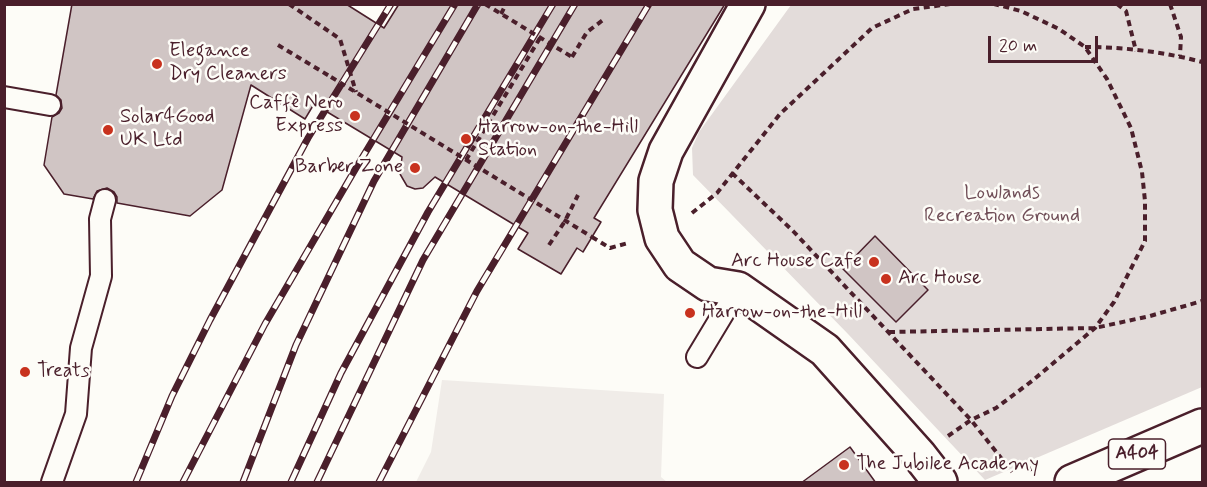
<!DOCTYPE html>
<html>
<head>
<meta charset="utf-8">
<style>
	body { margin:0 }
	#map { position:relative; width:1207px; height:487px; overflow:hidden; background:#fdfcf7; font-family:Mynerve,sans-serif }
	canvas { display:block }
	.frame { position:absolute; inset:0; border:6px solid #4a1f2b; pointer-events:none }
	.scale { position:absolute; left:988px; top:36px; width:110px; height:27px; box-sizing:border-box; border:3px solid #4a1f2b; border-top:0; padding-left:8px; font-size:18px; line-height:21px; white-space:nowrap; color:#4a1f2b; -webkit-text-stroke:4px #fdfcf7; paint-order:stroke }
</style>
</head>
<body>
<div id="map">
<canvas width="1207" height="487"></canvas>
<div class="frame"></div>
<div class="scale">20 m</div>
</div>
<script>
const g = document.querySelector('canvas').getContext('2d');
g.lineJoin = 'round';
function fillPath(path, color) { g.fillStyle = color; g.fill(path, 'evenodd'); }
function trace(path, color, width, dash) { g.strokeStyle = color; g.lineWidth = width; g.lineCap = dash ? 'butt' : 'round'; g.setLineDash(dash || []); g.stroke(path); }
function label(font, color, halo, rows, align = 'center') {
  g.font = font + ' Mynerve,sans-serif'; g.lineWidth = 5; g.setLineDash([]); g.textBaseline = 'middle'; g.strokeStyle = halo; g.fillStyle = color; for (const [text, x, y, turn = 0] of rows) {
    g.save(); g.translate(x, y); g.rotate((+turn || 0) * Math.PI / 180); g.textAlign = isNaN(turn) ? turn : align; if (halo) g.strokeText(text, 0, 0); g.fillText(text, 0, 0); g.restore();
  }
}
fillPath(new Path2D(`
	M442 380 664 394 661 477 667 482H416L431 452Z`), '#f0ece8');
fillPath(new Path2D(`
	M791 5H1202V387L985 480 848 334 693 175 692 148 699 132Z`), '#e3dcda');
const building = new Path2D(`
	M72 4H346L384 28 399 4H725L594 218 601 222 583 252 577 248 561 274 518 249 528 233 435 177 423 188 415 189 407 186 400 174 402 157 314 104 305 119 251 85 222 190 190 216 117 203V197L114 192 107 188 97 191 93 199 64 194 44 165 52 117 59 113 62 108 61 100 56 95Z
	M875 236 928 290 896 322 843 269Z
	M850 447 876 483H801Z`);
fillPath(building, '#d0c5c4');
trace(building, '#4a1f2b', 1.5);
const lane = new Path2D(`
	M4 97 50 105
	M697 357 738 289
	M52 482 76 414 81 348 101 276 100 219 105 200`);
const street = new Path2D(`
	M748 4 666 151 656 181 655 210 662 238 680 265 708 284 738 289 825 350 919 455 940 482`);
const primary = new Path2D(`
	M1072 482 1202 426`);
trace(lane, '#4a1f2b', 24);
trace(street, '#4a1f2b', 38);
trace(primary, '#4a1f2b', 38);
trace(new Path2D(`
	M1117 4 1126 11 1136 51
	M1170 4 1181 37 1180 56
	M501 14 506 4
	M278 45 331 77
	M1085 47C1124 47 1165 52 1202 62
	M572 57 587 32 603 20
	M466 160 540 38
	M732 173 793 231 971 420 1012 472
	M692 213 717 193 780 114 872 28 913 9 950 4
	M592 237 610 248 628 243
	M549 245 565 221 578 195
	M889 332 1095 328 1150 316 1202 301
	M948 436 971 420 996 408 1032 381 1095 328 1114 302 1145 241V201L1142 172 1131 128 1107 79 1085 47 1059 29 1021 11 994 4
	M1028 466 1031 473`), '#4a1f2b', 4, [6, 4.5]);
trace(lane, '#fdfcf7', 20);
trace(street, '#fdfcf7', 33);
trace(primary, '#fdfcf7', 33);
const rail = new Path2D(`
	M136 482 172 396 210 320 308 138 391 4
	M183 482 265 324 356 168 455 4
	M243 482 296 345 374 181 478 4
	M291 482 341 373 428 212 553 4
	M317 482 423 260 575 4
	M379 482 477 291 649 4`);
trace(rail, '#4a1f2b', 7);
trace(rail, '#fdfcf7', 4.5, [14]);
trace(new Path2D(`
	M289 4 340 39 356 92
	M485 4 572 57
	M331 77 592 237`), '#4a1f2b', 4, [6, 4.5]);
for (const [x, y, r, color] of [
	[157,64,6,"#c8321e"],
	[355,116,6,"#c8321e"],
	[108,130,6,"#c8321e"],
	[466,139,6,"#c8321e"],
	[415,168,6,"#c8321e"],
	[874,262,6,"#c8321e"],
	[886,279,6,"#c8321e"],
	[690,313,6,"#c8321e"],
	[25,372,6,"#c8321e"],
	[844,465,6,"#c8321e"]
]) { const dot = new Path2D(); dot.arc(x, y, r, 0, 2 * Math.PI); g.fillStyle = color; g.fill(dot); trace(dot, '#fdfcf7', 2); }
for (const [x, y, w] of [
	[1137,454,57]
]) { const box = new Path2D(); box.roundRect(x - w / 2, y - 15, w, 30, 4.5); g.fillStyle = '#fdfcf7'; g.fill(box); trace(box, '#4a1f2b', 1.5); }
label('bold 18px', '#4a1f2b', null, [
	["A404",1137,454]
]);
label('20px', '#4a1f2b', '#fdfcf7', [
	["Elegance",169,52],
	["Dry Cleaners",169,75],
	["Caffè Nero",343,104,"right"],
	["Express",343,127,"right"],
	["Solar4Good",120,118],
	["UK Ltd",120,141],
	["Harrow-on-the-Hill",478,128],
	["Station",478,151],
	["Barber Zone",403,168,"right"],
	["Arc House Cafe",862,262,"right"],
	["Arc House",898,279],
	["Harrow-on-the-Hill",702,313],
	["Treats",37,372],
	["The Jubilee Academy",856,465]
], 'left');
label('20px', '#704e57', '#fdfcf7', [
	["Lowlands",1002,194],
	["Recreation Ground",1002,217]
]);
</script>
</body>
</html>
